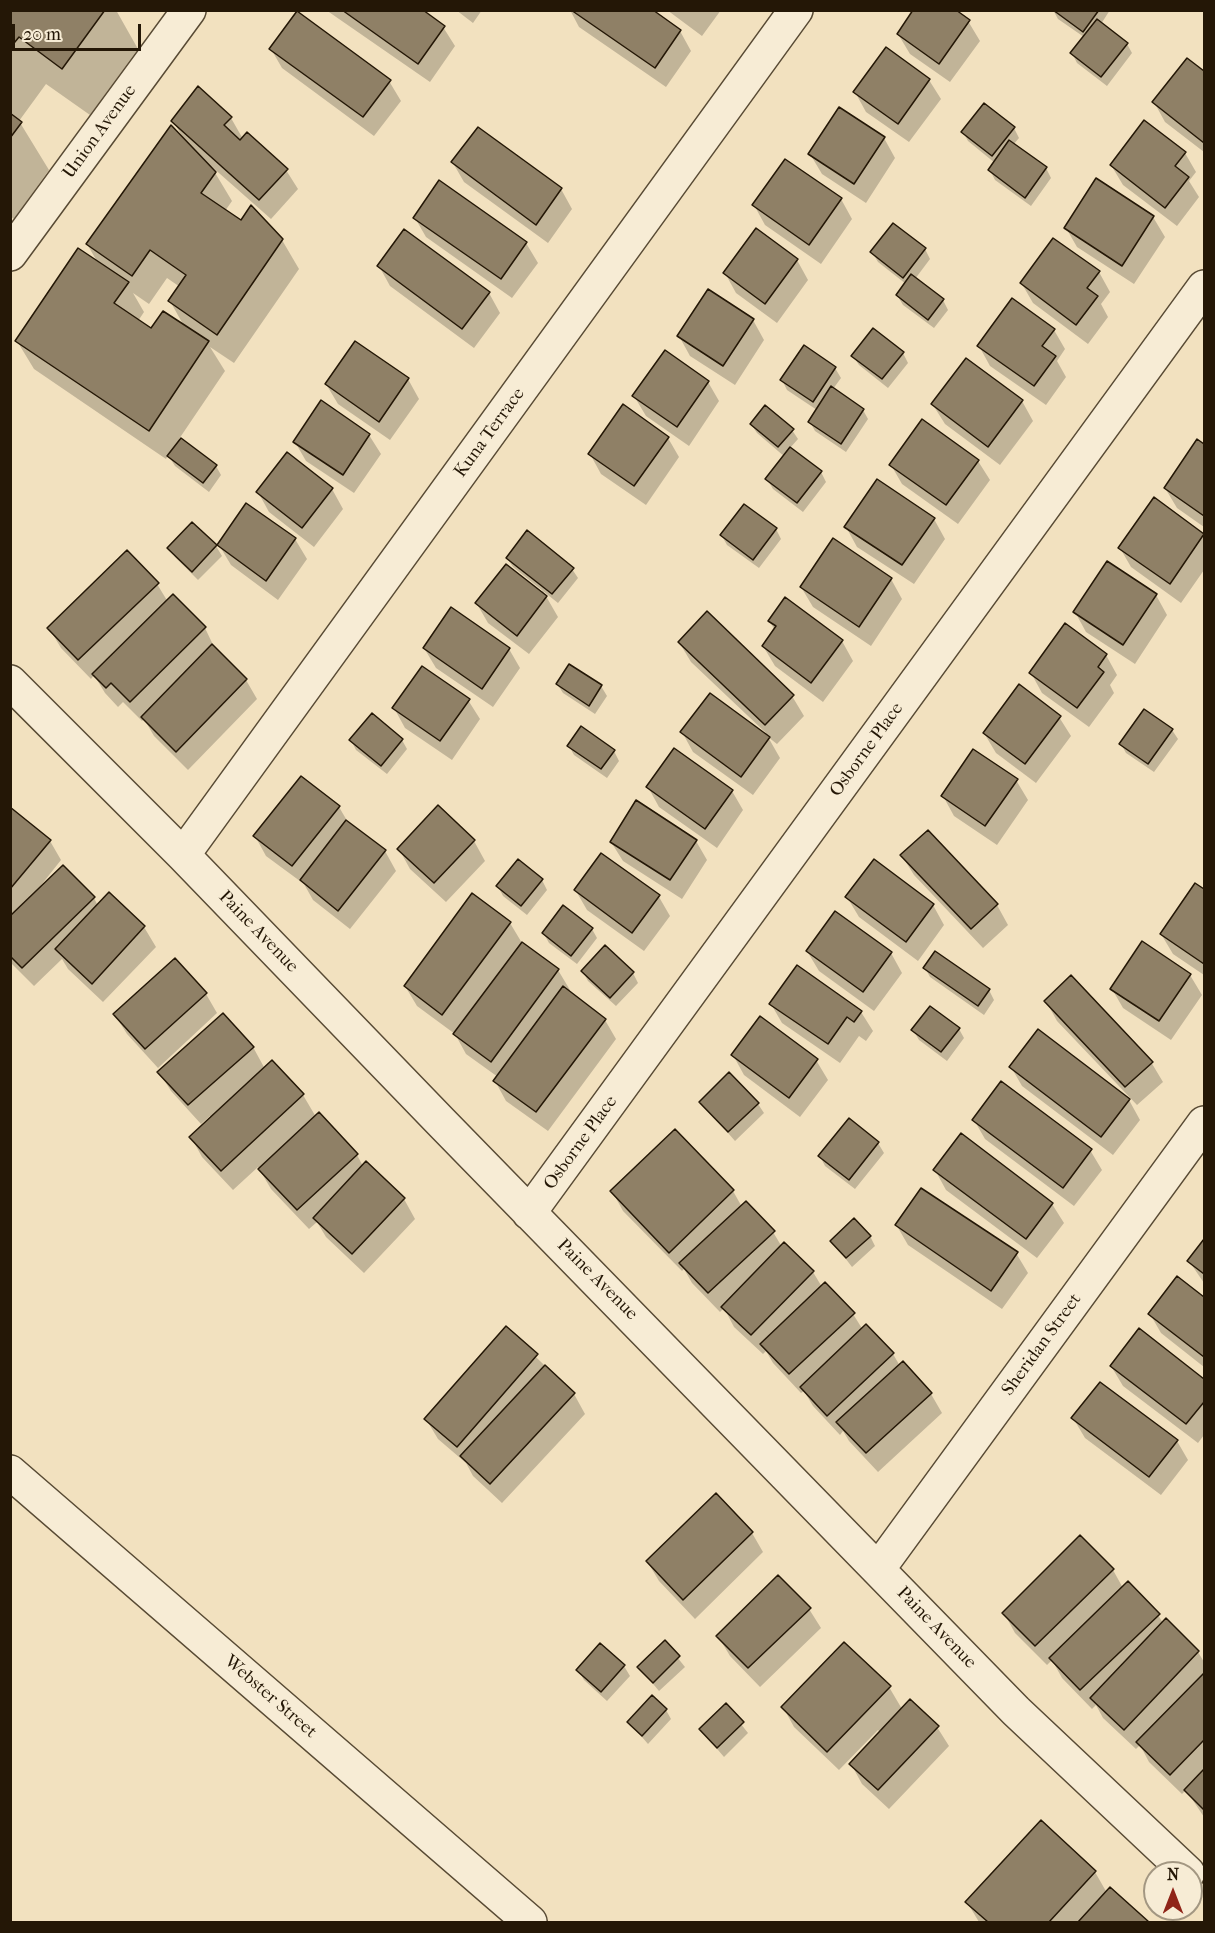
<!DOCTYPE html>
<html>
<head>
<meta charset="utf-8">
<style>
	body { margin:0 }
	#map { position:relative; width:1215px; height:1933px; overflow:hidden; background:#f2e1bf; font-family:"IM FELL French Canon",serif }
	canvas { display:block }
	.frame { position:absolute; inset:0; border:12px solid #241706; pointer-events:none }
	.north { position:absolute; left:1143px; top:1861px; width:60px; height:60px; box-sizing:border-box; background:#f7ecd5; border:2px solid #a39782; border-radius:50%; rotate:0deg; font-size:16px; font-weight:700; line-height:24px; text-align:center; color:#241706 }
	.north::after { content:''; display:block; margin:auto; width:21px; height:27px; background:#8f2418; clip-path:polygon(50% 0,100% 100%,50% 72%,0 100%) }
	.scale { position:absolute; left:12px; top:24px; width:129px; height:27px; box-sizing:border-box; border:3px solid #241706; border-top:0; padding-left:8px; font-size:18px; line-height:21px; white-space:nowrap; color:#241706; -webkit-text-stroke:4px #f7ecd5; paint-order:stroke }
</style>
</head>
<body>
<div id="map">
<canvas width="1215" height="1933"></canvas>
<div class="frame"></div>
<div class="north">N</div>
<div class="scale">20 m</div>
</div>
<script>
const g = document.querySelector('canvas').getContext('2d');
g.lineJoin = 'round';
function fillPath(path, color) { g.fillStyle = color; g.fill(path, 'evenodd'); }
function trace(path, color, width, dash) { g.strokeStyle = color; g.lineWidth = width; g.lineCap = dash ? 'butt' : 'round'; g.setLineDash(dash || []); g.stroke(path); }
function label(font, color, halo, rows, align = 'center') {
  g.font = font + ' "IM FELL French Canon",serif'; g.lineWidth = 5; g.setLineDash([]); g.textBaseline = 'middle'; g.strokeStyle = halo; g.fillStyle = color; for (const [text, x, y, turn = 0] of rows) {
    g.save(); g.translate(x, y); g.rotate((+turn || 0) * Math.PI / 180); g.textAlign = isNaN(turn) ? turn : align; if (halo) g.strokeText(text, 0, 0); g.fillText(text, 0, 0); g.restore();
  }
}
fillPath(new Path2D(`
	M10 10H116L138 49 90 115 46 84 19 121 49 170 14 219 10 216Z
	M326 10H420L443 27 455 46 430 82Z
	M456 10H482L473 23Z
	M570 10H650L680 31 691 51 666 87 579 27Z
	M667 10H721L702 36Z
	M1053 10H1110L1101 24 1127 44 1132 53 1107 86 1077 63 1072 53 1084 37 1058 19Z
	M968 21 980 41 950 82 910 54 898 34Z
	M271 49 389 81 401 101 374 136 282 68Z
	M1187 60 1204 73V152L1165 122 1154 102Z
	M929 80 941 99 909 142 866 112 855 92Z
	M198 88 231 118 243 139 286 170 298 189 271 219 211 166 232 201 225 211 241 223 282 240 299 269 234 363 210 347 225 371 179 439 216 466 221 475 209 492 175 466 168 455 166 459 34 369 17 341 98 263 87 244 183 138 173 121ZM167 278 180 287 170 301 184 326 152 330 138 321 144 312 133 293 149 304Z
	M1014 128 1019 138 1013 145 1046 168 1051 178 1031 206 995 180 990 170 995 163 968 141 963 132Z
	M884 138 895 158 866 203 822 174 810 154Z
	M1185 153 1196 172 1189 181 1199 197 1177 226 1123 185 1111 165Z
	M453 163 561 189 572 209 548 243 464 182Z
	M841 199 852 219 821 264 765 225 754 205Z
	M1153 217 1165 237 1134 284 1077 247 1066 228Z
	M415 218 526 243 538 263 512 298 426 237Z
	M925 249 930 259 915 279 943 300 948 310 934 328 903 305 897 295 906 284 878 262 872 252Z
	M797 260 808 280 777 323 736 293 725 273Z
	M379 266 489 293 500 313 474 348 390 286Z
	M1099 272 1110 292 1101 304 1108 317 1088 344 1033 303 1022 284Z
	M753 320 764 340 735 385 690 356 679 336Z
	M1054 330 1065 349 1057 361 1066 377 1046 405 990 366 979 346Z
	M903 353 908 363 888 388 859 365 853 356Z
	M835 368 841 378 833 389 863 410 868 419 846 452 815 431 810 422 817 410 787 390 782 380Z
	M408 379 419 399 390 440 338 404 326 384Z
	M708 382 719 401 689 446 646 416 634 396Z
	M1022 401 1033 421 1000 465 945 424 933 405Z
	M751 424 792 430 798 439 790 448 821 472 826 482 803 512 773 489 767 479 785 457 757 433Z
	M369 435 381 454 354 493 306 461 295 442Z
	M668 438 679 457 646 505 601 474 590 454Z
	M1198 441 1204 445V527L1177 508 1165 488Z
	M978 461 990 480 958 524 902 484 891 465Z
	M332 489 343 509 314 547 269 512 258 492Z
	M1154 500 1204 536V570L1181 603 1131 567 1120 548Z
	M246 505 295 539 307 559 278 600 231 565 219 545Z
	M934 519 945 539 914 584 857 547 846 527Z
	M192 524 216 546 222 556 198 580 175 557 169 548Z
	M776 529 781 539 759 568 727 545 722 536Z
	M833 540 891 579 902 599 871 646 813 607 801 587Z
	M507 558 572 569 578 578 558 603 543 591 558 617 529 654 488 623 477 604 543 591 513 567Z
	M157 584 168 602 205 628 215 649 246 680 257 699 188 770 154 736 144 719 142 721 123 702 118 707 105 693 94 675 91 679 61 648 49 628Z
	M1156 595 1167 615 1135 664 1086 632 1075 612Z
	M769 621 842 641 853 661 823 702 775 666 763 646 775 630Z
	M679 642 792 696 804 716 777 744 768 737 780 758 753 795 693 752 682 732 766 733 691 662Z
	M424 648 509 649 520 668 493 707 436 668Z
	M1106 655 1117 675 1110 685 1114 693 1089 727 1042 693 1031 673Z
	M570 666 601 686 607 696 595 714 563 693 557 684Z
	M468 700 480 719 452 760 405 728 394 708Z
	M1059 717 1071 736 1036 783 996 753 984 733Z
	M1172 730 1178 739 1154 772 1126 753 1121 744Z
	M351 740H402L407 749 387 774 356 750Z
	M569 746 614 751 619 761 607 778 574 755Z
	M1016 780 1028 800 997 845 954 816 943 796Z
	M648 787 732 791 743 810 717 848 659 807Z
	M339 807 349 824 385 851 396 871 350 929 313 900 304 884 266 856 255 836Z
	M438 807 474 841 485 861 446 902 410 869 399 849Z
	M10 809 50 841 61 860 38 889 94 898 98 906 109 894 144 927 156 947 103 1002 68 969 62 959 34 986 10 962Z
	M696 841 707 860 682 899 623 861 611 842Z
	M902 856 997 905 1008 925 983 948 914 875Z
	M542 880 547 890 527 915 503 896 498 886Z
	M1195 885 1204 891V975L1173 954 1161 934Z
	M576 891 659 897 670 916 644 951 587 910Z
	M847 897 933 905 944 925 918 961 859 917Z
	M510 923 522 943 558 970 570 990 568 992 605 1020 616 1039 548 1131 506 1101 495 1081 498 1077 466 1054 455 1034 417 1006 405 986Z
	M592 929 597 938 577 964 549 943 544 934Z
	M1143 943 1190 975 1202 995 1171 1040 1123 1008 1112 989Z
	M807 951 891 953 902 973 874 1011 819 971Z
	M925 968 989 990 994 1000 984 1015 930 977Z
	M583 972 633 973 638 983 616 1006 588 981Z
	M206 994 217 1013 158 1068 127 1034 115 1015Z
	M1046 1001 1151 1062 1163 1082 1137 1105 1057 1021Z
	M771 1004 861 1012 873 1031 866 1041 859 1036 840 1063 782 1023Z
	M959 1029 964 1038 947 1061 919 1040 913 1030Z
	M253 1047 265 1069 303 1095 316 1117 357 1155 363 1166 366 1163 404 1199 415 1219 364 1273 326 1237 317 1222 309 1229 271 1189 258 1167 233 1190 202 1157 191 1137 211 1118 210 1116 201 1124 171 1091 159 1072Z
	M733 1055 816 1060 828 1080 800 1117 744 1075Z
	M1011 1067 1129 1100 1140 1120 1113 1155 1022 1086Z
	M729 1074 758 1104 764 1113 735 1141 701 1102Z
	M849 1120 878 1143 884 1153 855 1189 825 1166 820 1156Z
	M974 1120 1090 1150 1102 1170 1074 1206 985 1139Z
	M675 1131 733 1191 742 1207 773 1232 782 1247 813 1272 822 1287 853 1314 863 1330 893 1354 900 1366 931 1394 942 1413 878 1472 849 1441 843 1431 840 1435 813 1406 804 1391 801 1393 773 1363 766 1351 763 1354 734 1327 724 1308 720 1312 692 1283 684 1269 682 1271 623 1211 612 1191Z
	M935 1170 1052 1204 1064 1223 1037 1258 946 1190Z
	M897 1226 1016 1253 1028 1273 1002 1309 908 1245Z
	M870 1236 875 1246 852 1267 832 1241Z
	M1204 1241V1283L1189 1261Z
	M1177 1278 1204 1299V1367L1161 1333 1150 1314Z
	M506 1328 574 1394 585 1414 502 1503 473 1476 466 1463 438 1439 426 1419Z
	M1139 1330 1204 1380V1435L1198 1443 1123 1386 1111 1366Z
	M1073 1418 1177 1441 1188 1460 1161 1495 1085 1438Z
	M752 1533 763 1552 695 1619 659 1581 647 1561Z
	M1113 1570 1123 1588 1158 1615 1163 1623 1198 1652 1204 1662V1817L1186 1790 1182 1794 1149 1762 1140 1745 1136 1749 1103 1718 1096 1705 1092 1709 1062 1678 1052 1660 1047 1665 1015 1633 1004 1613Z
	M809 1609 821 1628 760 1687 730 1656 718 1636Z
	M665 1642 685 1667 659 1691 639 1667Z
	M600 1645 624 1666 630 1676 607 1701 584 1680 578 1670Z
	M889 1687 902 1709 937 1727 949 1746 889 1809 862 1784 851 1764 880 1732 878 1730 839 1770 794 1727 783 1707Z
	M726 1705 748 1733 724 1757 701 1730Z
	M666 1710 671 1719 648 1744 629 1722Z
	M1095 1872 1107 1893 1110 1889 1147 1922H979L967 1902Z`), '#0003');
const building = new Path2D(`
	M10 10H105L62 69 19 37 10 48Z
	M342 10H423L445 26 418 64Z
	M571 10H653L681 30 655 68Z
	M913 10H956L970 20 939 64 897 34Z
	M1053 10H1099L1083 32Z
	M297 11 391 80 363 117 269 49Z
	M1097 19 1128 43 1101 77 1070 53Z
	M886 47 930 79 898 124 853 92Z
	M1187 58 1204 71V143L1152 102Z
	M198 86 232 117 224 125 240 140 247 132 288 169 259 200 171 121Z
	M984 103 1015 127 992 156 961 132Z
	M839 107 885 137 854 184 808 154Z
	M10 113 22 122 10 138Z
	M1144 120 1186 152 1175 166 1189 177 1165 208 1110 165Z
	M171 125 216 172 201 193 241 220 251 205 283 239 217 335 168 301 186 275 150 250 132 276 86 244Z
	M478 127 562 188 536 225 451 162Z
	M1009 140 1047 167 1025 198 988 170Z
	M785 159 842 198 809 245 752 205Z
	M1096 178 1154 216 1122 266 1064 228Z
	M439 180 527 242 501 279 413 218Z
	M893 223 926 248 903 278 870 252Z
	M756 228 798 259 765 304 723 273Z
	M404 229 490 292 462 329 377 266Z
	M1053 238 1100 271 1087 288 1098 296 1076 325 1020 283Z
	M78 248 129 282 114 303 151 328 163 311 209 341 149 431 15 341Z
	M911 274 944 299 928 320 896 295Z
	M708 289 754 319 723 366 677 336Z
	M1012 298 1055 329 1042 346 1056 356 1034 386 977 346Z
	M873 328 904 352 882 379 851 356Z
	M355 341 409 378 379 422 325 384Z
	M804 345 836 367 813 402 780 380Z
	M665 350 709 381 677 427 632 396Z
	M966 358 1023 400 988 447 931 404Z
	M831 386 864 409 841 444 808 422Z
	M321 400 370 434 343 475 293 442Z
	M623 404 669 437 634 486 588 454Z
	M765 405 794 429 778 447 750 424Z
	M922 419 979 460 946 505 889 465Z
	M181 438 217 465 203 483 167 456Z
	M1197 439 1204 444V516L1164 488Z
	M790 447 822 471 797 503 765 479Z
	M287 452 333 488 302 528 256 492Z
	M877 479 935 518 902 565 844 527Z
	M1154 497 1204 534 1170 584 1118 548Z
	M246 503 296 538 266 581 217 545Z
	M744 504 777 528 753 560 720 535Z
	M192 522 217 545 192 572 167 548Z
	M527 530 574 568 552 594 506 558Z
	M833 538 892 578 859 627 800 587Z
	M127 550 159 583 78 660 47 628Z
	M1107 561 1157 594 1123 645 1073 612Z
	M506 564 547 596 517 636 475 603Z
	M173 594 206 627 130 702 111 683 106 688 92 674Z
	M785 597 843 640 811 683 762 646 776 626 768 621Z
	M451 607 510 648 482 689 423 648Z
	M707 611 794 695 765 725 678 642Z
	M1065 623 1107 654 1098 667 1104 672 1077 708 1029 673Z
	M212 644 247 679 176 752 141 717Z
	M569 664 602 685 589 706 556 684Z
	M422 666 470 699 440 741 392 708Z
	M1019 684 1061 716 1025 764 983 733Z
	M710 693 770 737 741 777 680 732Z
	M1144 709 1173 729 1148 764 1119 744Z
	M372 713 403 739 381 766 349 740Z
	M581 726 615 750 601 769 567 746Z
	M674 748 733 790 705 829 646 787Z
	M973 749 1018 779 985 826 941 796Z
	M301 776 340 806 292 866 253 836Z
	M636 800 697 840 670 880 610 842Z
	M438 805 475 840 434 883 397 849Z
	M10 807 51 840 10 889Z
	M346 820 386 850 338 911 300 880Z
	M928 830 998 904 971 929 900 855Z
	M601 853 660 895 632 933 574 890Z
	M518 859 543 879 521 906 496 886Z
	M874 859 934 904 906 942 845 897Z
	M63 865 95 897 22 968 10 956V916Z
	M1195 883 1204 889V964L1160 934Z
	M109 892 145 926 92 984 55 949Z
	M472 893 511 922 442 1015 404 986Z
	M563 905 593 928 571 956 542 933Z
	M835 911 892 952 863 992 806 951Z
	M1142 941 1191 974 1159 1021 1110 989Z
	M522 942 559 969 491 1062 453 1034Z
	M605 945 634 972 610 998 581 971Z
	M935 951 990 989 978 1006 923 968Z
	M175 958 207 993 145 1049 113 1014Z
	M797 965 862 1011 854 1022 847 1017 828 1044 769 1004Z
	M1071 975 1153 1062 1125 1087 1044 1001Z
	M563 986 606 1019 536 1112 493 1081Z
	M930 1006 960 1028 941 1052 911 1030Z
	M223 1013 254 1047 188 1105 157 1072Z
	M760 1016 818 1059 789 1098 731 1055Z
	M1038 1029 1130 1099 1101 1137 1009 1067Z
	M272 1060 304 1094 221 1171 189 1137Z
	M729 1072 759 1103 728 1132 699 1102Z
	M1001 1081 1092 1149 1063 1188 972 1120Z
	M319 1112 358 1154 297 1210 258 1169Z
	M849 1118 879 1142 849 1180 818 1156Z
	M675 1129 734 1190 669 1253 610 1191Z
	M961 1133 1053 1203 1026 1239 933 1170Z
	M366 1161 405 1198 352 1254 313 1218Z
	M921 1188 1018 1252 991 1291 895 1225Z
	M746 1201 775 1231 708 1293 679 1263Z
	M854 1218 871 1236 846 1258 830 1241Z
	M1204 1239V1274L1187 1261Z
	M784 1242 814 1271 751 1335 721 1307Z
	M1177 1276 1204 1297V1357L1148 1314Z
	M825 1282 855 1313 789 1374 760 1344Z
	M866 1324 894 1353 827 1416 800 1387Z
	M506 1326 538 1354 457 1447 424 1419Z
	M1139 1328 1204 1379V1402L1186 1424 1110 1366Z
	M903 1361 932 1393 866 1453 836 1422Z
	M545 1365 575 1393 490 1484 460 1456Z
	M1100 1382 1178 1440 1149 1477 1071 1418Z
	M716 1493 753 1532 683 1600 646 1561Z
	M1080 1535 1114 1569 1035 1646 1002 1613Z
	M778 1575 811 1608 748 1668 716 1636Z
	M1128 1581 1160 1614 1080 1690 1049 1658Z
	M1166 1618 1199 1651 1124 1730 1090 1698Z
	M665 1640 680 1656 653 1683 637 1667Z
	M844 1642 891 1686 827 1752 781 1707Z
	M600 1643 625 1665 601 1692 576 1670Z
	M1204 1673V1740L1170 1775 1136 1742Z
	M652 1695 667 1709 642 1736 627 1722Z
	M910 1699 939 1726 878 1790 849 1764Z
	M726 1703 744 1722 717 1748 699 1729Z
	M1204 1769V1810L1184 1790Z
	M1041 1820 1096 1871 1049 1922H988L965 1902Z
	M1110 1887 1149 1922H1078Z`);
fillPath(building, '#8f8066');
trace(building, '#241706', 1.5);
const minor = new Path2D(`
	M10 254 189 10
	M10 682 183 855 441 1122 1016 1711 1188 1873
	M183 855 796 10
	M529 1213 1204 287
	M10 1472 530 1922
	M879 1568 1204 1123`);
trace(minor, '#584a34', 36);
trace(minor, '#f7ecd5', 33);
label('18px', '#241706', '#f7ecd5', [
	["Union Avenue",100,132,-54],
	["Kuna Terrace",490,433,-54],
	["Osborne Place",867,750,-54],
	["Paine Avenue",258,932,46],
	["Osborne Place",581,1143,-54],
	["Paine Avenue",597,1280,45],
	["Sheridan Street",1042,1345,-54],
	["Paine Avenue",936,1628,46],
	["Webster Street",270,1697,41]
]);
</script>
</body>
</html>
